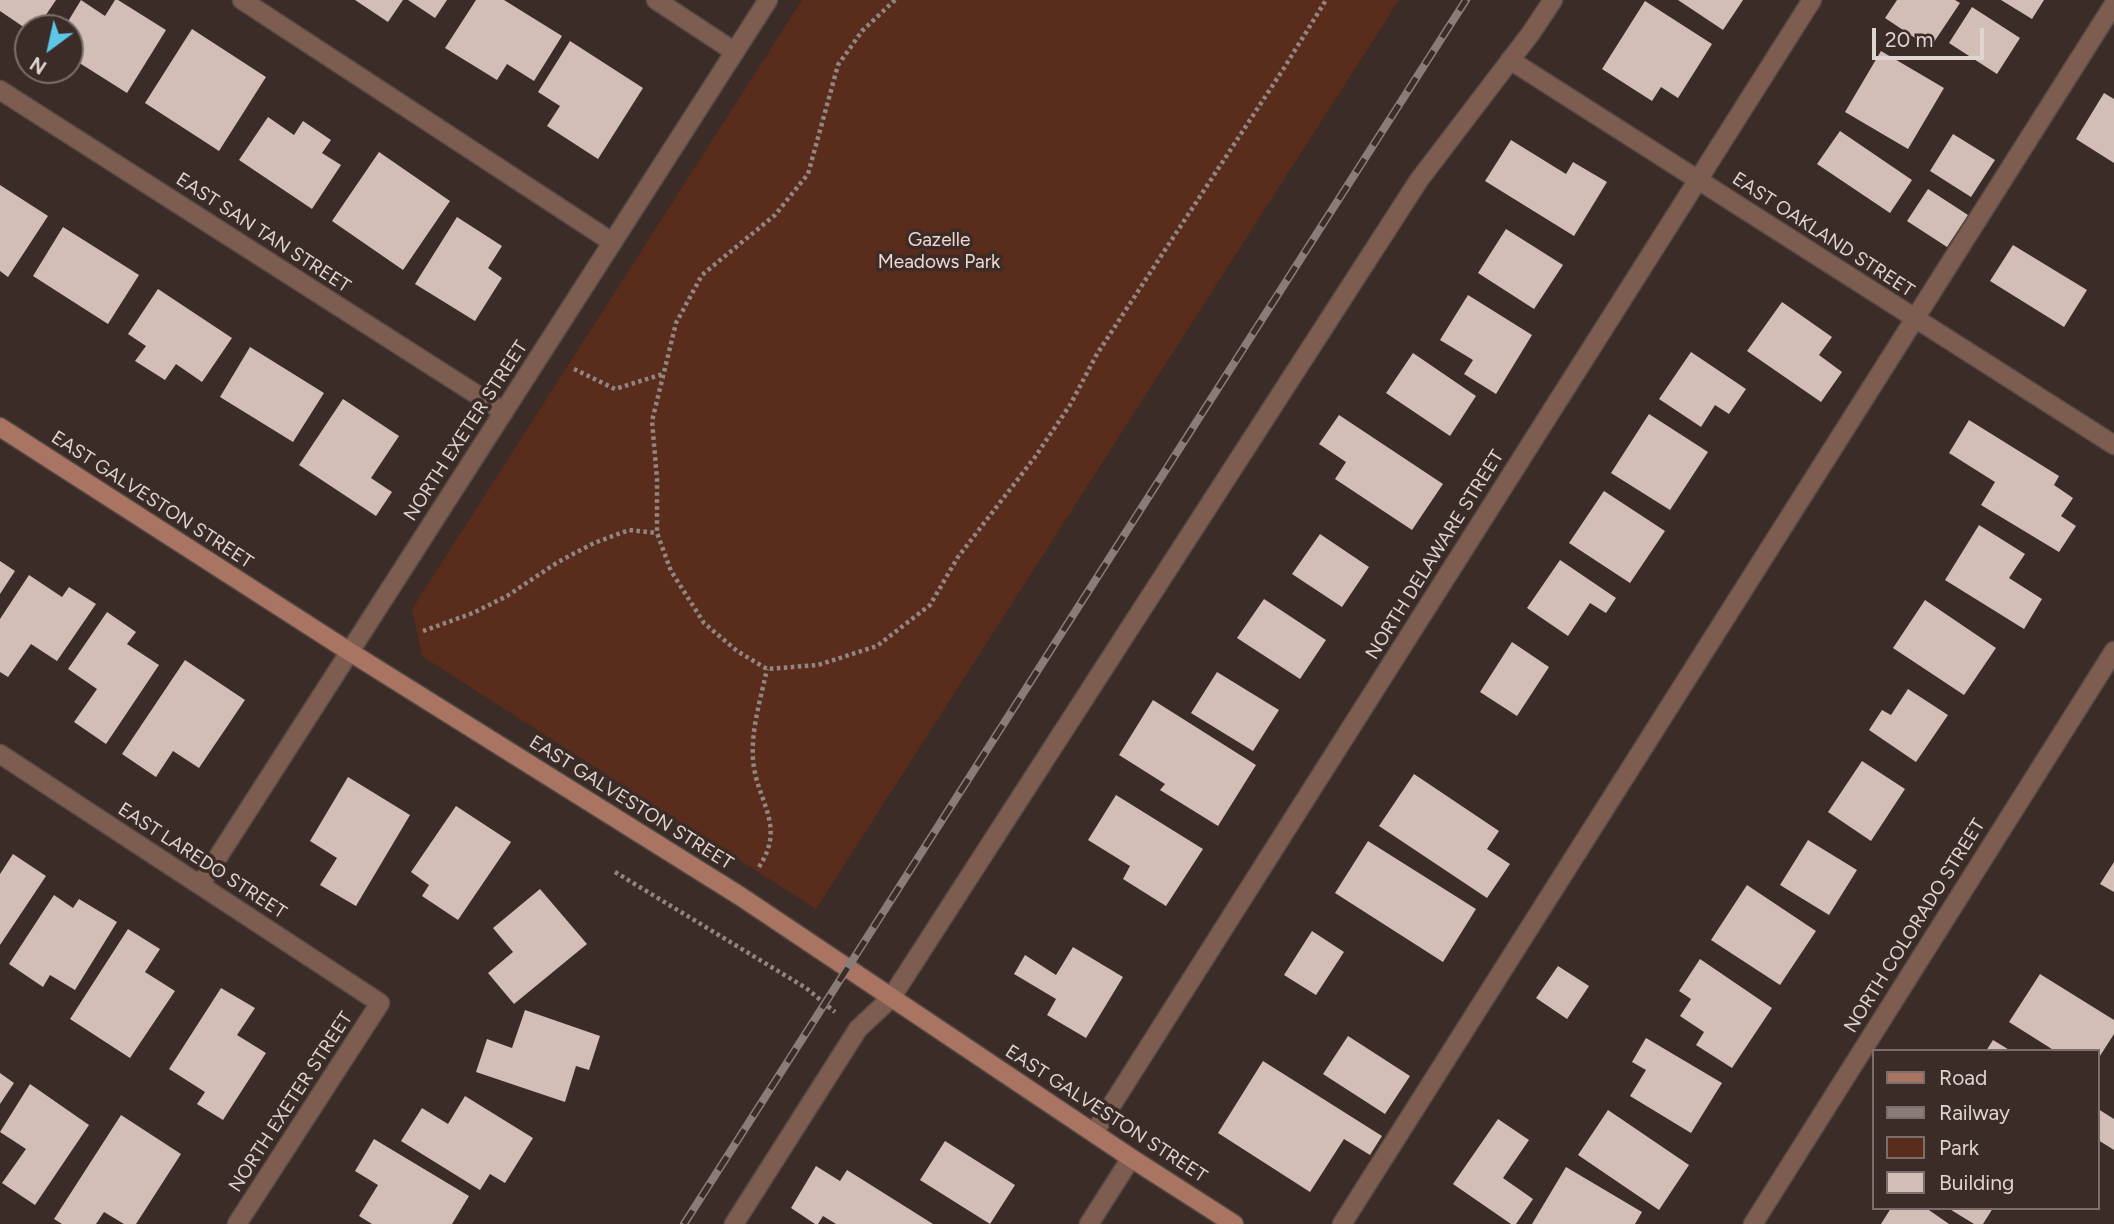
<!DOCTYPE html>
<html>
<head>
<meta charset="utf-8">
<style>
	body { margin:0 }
	#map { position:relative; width:2114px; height:1224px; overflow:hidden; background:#3b2c27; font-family:Figtree,sans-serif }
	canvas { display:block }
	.legend { position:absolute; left:1872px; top:1049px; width:228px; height:161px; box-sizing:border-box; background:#3b2c27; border:2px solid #7c6f6b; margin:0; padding:9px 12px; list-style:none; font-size:21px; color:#ded4d0 }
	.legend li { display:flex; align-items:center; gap:14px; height:35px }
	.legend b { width:35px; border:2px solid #7c6f6b }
	.north { position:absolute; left:14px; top:14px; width:70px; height:70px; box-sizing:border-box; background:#3b2c27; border:2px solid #7c6f6b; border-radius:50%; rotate:213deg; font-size:19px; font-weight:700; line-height:28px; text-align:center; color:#ded4d0 }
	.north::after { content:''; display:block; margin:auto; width:24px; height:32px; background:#5dc7e8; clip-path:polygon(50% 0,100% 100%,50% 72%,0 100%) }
	.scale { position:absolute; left:1872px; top:28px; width:112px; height:32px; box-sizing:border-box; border:4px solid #ded4d0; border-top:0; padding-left:9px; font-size:21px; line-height:24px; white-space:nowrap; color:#ded4d0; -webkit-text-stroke:5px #3b2c27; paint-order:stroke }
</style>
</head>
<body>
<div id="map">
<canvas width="2114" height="1224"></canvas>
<ul class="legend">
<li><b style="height:9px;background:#a97562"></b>Road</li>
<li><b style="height:9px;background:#8a7d79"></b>Railway</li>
<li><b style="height:19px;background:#5a2c1b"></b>Park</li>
<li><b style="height:19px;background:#d2beb7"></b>Building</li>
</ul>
<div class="north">N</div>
<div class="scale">20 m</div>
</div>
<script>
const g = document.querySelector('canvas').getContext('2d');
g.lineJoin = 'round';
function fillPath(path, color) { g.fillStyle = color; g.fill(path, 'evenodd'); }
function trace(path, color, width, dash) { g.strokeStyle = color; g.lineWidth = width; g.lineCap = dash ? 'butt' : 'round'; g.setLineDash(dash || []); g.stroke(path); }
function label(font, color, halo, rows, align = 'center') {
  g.font = font + ' Figtree,sans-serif'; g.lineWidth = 7; g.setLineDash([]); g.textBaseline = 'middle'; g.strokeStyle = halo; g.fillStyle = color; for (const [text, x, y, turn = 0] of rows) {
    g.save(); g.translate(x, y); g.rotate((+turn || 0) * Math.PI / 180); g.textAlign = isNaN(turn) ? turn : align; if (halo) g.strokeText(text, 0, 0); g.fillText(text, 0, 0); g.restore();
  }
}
fillPath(new Path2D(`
	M802 0H1399L816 909 422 656 412 609Z`), '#5a2c1b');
fillPath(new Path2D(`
	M0 0H56L37 28H28V30L0 11Z
	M81 0 105 16 115 0H118L166 30 127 93 70 57V28H64Z
	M355 0H403L388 22Z
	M408 0H447L435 18Z
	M476 0H504L562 36 534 81 507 64 497 80 445 48Z
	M1678 0H1743L1723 30Z
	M1897 0H1955L1960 3 1930 48 1885 18Z
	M2001 0H2044L2032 19Z
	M1645 1 1712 44 1678 98 1661 87 1652 101 1602 69Z
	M1972 7 2020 38 1997 74 1949 43Z
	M192 29 266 77 219 151 145 103Z
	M570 41 643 88 598 159 547 126 560 106 538 92Z
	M1881 51 1944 88 1908 149 1845 112Z
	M2104 93 2114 99V163L2076 139Z
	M268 117 294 135 303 121 331 140 322 153 341 165 312 209 239 160Z
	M1840 131 1912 180 1890 213 1817 164Z
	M1953 134 1995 160 1971 197 1930 171Z
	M1511 140 1566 174 1573 162 1607 182 1574 236 1485 181Z
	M379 152 450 201 403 270 332 221Z
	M0 185 48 216 8 277 0 271Z
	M1928 189 1968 215 1947 247 1907 221Z
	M457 217 502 246 488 268 502 278 475 321 415 284Z
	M63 227 139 275 108 324 33 276Z
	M1506 229 1563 265 1534 309 1478 273Z
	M2013 245 2087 290 2064 327 1990 281Z
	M158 289 232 338 202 382 176 364 165 380 135 361 146 346 128 334Z
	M1468 295 1532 335 1496 394 1464 374 1473 360 1440 340Z
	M1782 302 1832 337 1819 355 1842 372 1821 402 1747 351Z
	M250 347 324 393 293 442 220 397Z
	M1691 352 1746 389 1729 414 1715 405 1701 427 1659 399Z
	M1413 353 1476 396 1450 436 1386 393Z
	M343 399 399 436 371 478 392 492 376 516 299 465Z
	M1649 414 1708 452 1670 510 1611 473Z
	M1339 415 1443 484 1412 530 1335 479 1346 462 1319 444Z
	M1969 420 2059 476 2054 485 2073 498 2061 516 2076 526 2059 552 1981 505 1995 482 1949 453Z
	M1604 491 1665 531 1630 583 1569 543Z
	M1979 525 2025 554 2009 578 2042 599 2024 629 1945 580Z
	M1320 534 1369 567 1342 607 1292 574Z
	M1560 560 1616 598 1606 613 1590 603 1568 636 1527 608Z
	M0 561 15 571 0 594Z
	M29 575 62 597 69 587 96 604 57 661 31 644 8 677 0 672V619Z
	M1264 599 1326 640 1300 679 1237 638Z
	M1925 600 1996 648 1964 695 1893 648Z
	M107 612 136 632 127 644 159 665 106 744 74 722 97 689 68 669Z
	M1512 642 1549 667 1517 716 1480 692Z
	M185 660 245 700 199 768 173 751 156 777 122 754Z
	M1217 672 1279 710 1253 751 1191 713Z
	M1908 689 1948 715 1916 762 1869 730 1882 710 1891 715Z
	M1153 700 1256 765 1218 826 1160 790 1165 784 1119 755Z
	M1862 761 1905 789 1871 841 1828 812Z
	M1414 774 1499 831 1487 849 1510 864 1487 898 1379 826Z
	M348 777 410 815 356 906 320 885 337 858 310 841Z
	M1116 795 1203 849 1166 906 1123 879 1130 866 1088 840Z
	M456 806 511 842 458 920 422 896 429 885 411 872Z
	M1808 840 1857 870 1829 915 1780 885Z
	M1368 841 1476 909 1443 962 1335 893Z
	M13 854 46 876 0 945V874Z
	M2114 862V892L2100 884Z
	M1747 885 1816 931 1780 985 1711 940Z
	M540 889 587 944 514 1004 488 973 513 952 493 928Z
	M54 895 73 908 79 899 117 922 75 990 50 975 43 987 9 964Z
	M128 929 160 949 145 972 175 991 130 1058 70 1019Z
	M1312 931 1344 952 1316 995 1284 975Z
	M1073 947 1123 977 1086 1038 1047 1015 1056 999 1014 974 1025 955 1056 975Z
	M1700 959 1772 1008 1732 1068 1696 1045 1704 1032 1680 1016 1691 999 1679 991Z
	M1558 966 1589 986 1567 1019 1536 998Z
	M2040 974 2114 1020V1034L2098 1059V1051H2055L2009 1022Z
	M221 988 255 1008 237 1035 266 1053 223 1120 197 1104 205 1092 169 1069Z
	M525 1010 600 1036 589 1070 576 1066 565 1102 476 1072 487 1039 512 1048Z
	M1348 1036 1410 1076 1385 1114 1323 1074Z
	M1646 1038 1722 1083 1691 1133 1630 1096 1646 1070 1632 1062Z
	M1993 1040 2011 1051H1986Z
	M1263 1061 1382 1136 1370 1155 1344 1139 1310 1192 1218 1133Z
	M0 1073 14 1083 0 1104Z
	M30 1084 89 1125 35 1205 2 1183 26 1149 0 1132Z
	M465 1096 533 1138 505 1183 490 1174 480 1190 401 1141 422 1108 448 1124Z
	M2098 1109 2114 1119V1150L2098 1140Z
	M1608 1110 1689 1165 1659 1210 1578 1155Z
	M121 1115 181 1154 136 1224H124L104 1212 96 1224H62L54 1219Z
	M1498 1119 1529 1140 1503 1178 1533 1199 1516 1224H1511L1453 1184Z
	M374 1139 469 1196 452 1224H372L359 1216 378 1185 355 1171Z
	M945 1141 1015 1185 990 1224 920 1180Z
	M816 1166 840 1181 847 1170 933 1224H836L823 1216 818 1224H815L791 1208Z
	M1566 1167 1642 1212 1635 1224H1532Z
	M1891 1208H1926L1949 1224H1881Z
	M1948 1208H1993L1983 1224H1974Z`), '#d2beb7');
const lane = new Path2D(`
	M242 0 612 242
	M734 1224 858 1029 891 998 1419 180 1531 33 1553 0
	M1342 1224 2114 4`);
const street = new Path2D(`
	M656 0 735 52
	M1510 60 2114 445
	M0 90 504 412
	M0 754 380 1003 237 1224
	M200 885 768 0
	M1094 1133 1812 0
	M1089 1224 1131 1158
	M1753 1224 2114 651`);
const secondary = new Path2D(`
	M0 427 350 652 740 896 1131 1158 1234 1224`);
trace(lane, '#584a45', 21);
trace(street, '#584a45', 21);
trace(secondary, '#584a45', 21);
trace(new Path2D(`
	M895 0 862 31 838 65 808 174 775 215 702 275 676 323 652 421 657 479V533L671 571 704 623 737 651 767 669 818 665 877 646 930 605 958 557 1035 457 1070 405 1097 354 1284 68 1326 0
	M574 369 615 389 663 374
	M423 631 473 613 507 596 558 562 594 543 629 530 657 533
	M759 867C787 824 756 802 753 759 751 729 761 698 767 669
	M615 872 806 988 835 1012`), '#938682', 4.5, [3.5, 3.5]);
trace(lane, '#7e5d51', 18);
trace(street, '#7e5d51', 18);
trace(secondary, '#a97562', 18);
const rail = new Path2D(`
	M684 1224 1466 0`);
trace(rail, '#8a7d79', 8);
trace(rail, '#3b2c27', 5, [16]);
label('19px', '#ded4d0', '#3b2c27', [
	["EAST SAN TAN STREET",263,233,33],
	["EAST OAKLAND STREET",1823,235,33],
	["NORTH EXETER STREET",466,431,-57],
	["EAST GALVESTON STREET",152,500,33],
	["NORTH DELAWARE STREET",1435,555,-58],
	["EAST GALVESTON STREET",631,803,32],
	["EAST LAREDO STREET",202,861,33],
	["NORTH COLORADO STREET",1915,926,-58],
	["NORTH EXETER STREET",291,1102,-57],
	["EAST GALVESTON STREET",1106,1114,33]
]);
label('19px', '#efd9d1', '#3b2c27', [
	["Gazelle",939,240],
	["Meadows Park",939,262]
]);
</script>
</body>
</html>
